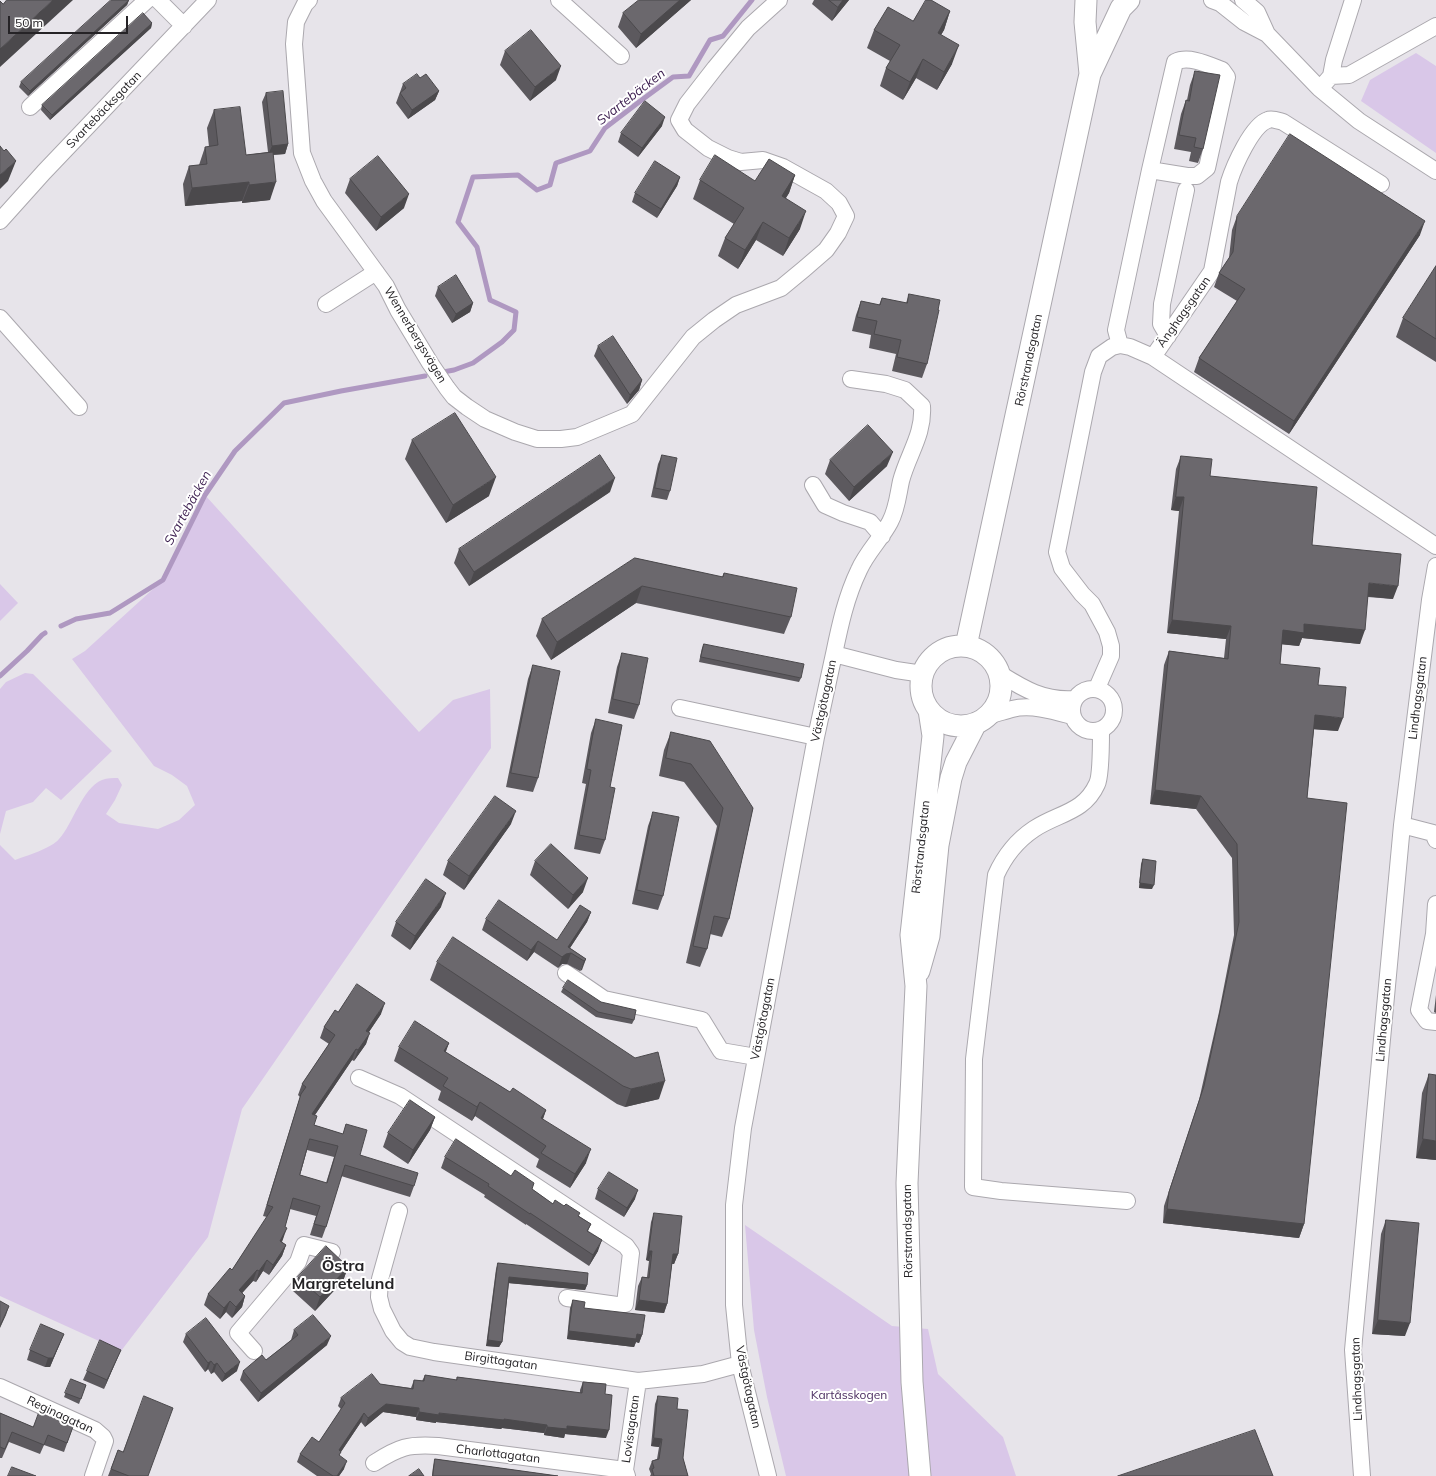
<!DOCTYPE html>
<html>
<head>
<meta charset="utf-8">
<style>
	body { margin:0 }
	#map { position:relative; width:1436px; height:1476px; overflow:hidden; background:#e7e4ea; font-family:Mulish,sans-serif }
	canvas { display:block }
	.scale { position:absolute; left:8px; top:16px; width:120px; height:18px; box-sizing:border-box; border:2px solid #252326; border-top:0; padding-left:5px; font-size:12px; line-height:14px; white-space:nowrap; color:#252326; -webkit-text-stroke:3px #fff; paint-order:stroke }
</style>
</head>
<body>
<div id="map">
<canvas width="1436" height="1476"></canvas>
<div class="scale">50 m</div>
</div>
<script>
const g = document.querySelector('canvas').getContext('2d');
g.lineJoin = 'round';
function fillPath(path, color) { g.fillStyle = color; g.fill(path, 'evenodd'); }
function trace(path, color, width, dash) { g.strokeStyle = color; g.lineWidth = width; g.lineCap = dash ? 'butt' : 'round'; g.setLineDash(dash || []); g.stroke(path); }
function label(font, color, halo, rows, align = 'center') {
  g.font = font + ' Mulish,sans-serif'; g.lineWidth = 4; g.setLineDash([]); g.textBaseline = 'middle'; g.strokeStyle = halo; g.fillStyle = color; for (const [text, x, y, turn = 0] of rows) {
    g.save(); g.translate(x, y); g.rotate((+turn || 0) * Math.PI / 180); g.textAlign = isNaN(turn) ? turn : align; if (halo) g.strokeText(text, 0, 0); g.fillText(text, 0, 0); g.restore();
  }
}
fillPath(new Path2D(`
	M1416 53 1436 66V153L1361 101 1370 80Z
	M205 495 419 732 453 700 490 689 491 748 242 1109 208 1237 121 1351 0 1296V845L15 860C26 856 52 848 59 839 73 824 82 788 102 780 107 778 113 778 118 778L122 785 115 800 106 814 119 823 158 829 179 820 195 805 187 786 172 775 154 766 72 659 85 651 163 580Z
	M0 584 18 603 0 621Z
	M25 673 33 674 112 751 61 800 46 788 33 802 6 811 0 834V689L6 682Z
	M745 1225 892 1326 928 1329 938 1374 1003 1437 1016 1476H786L767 1397 754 1330Z`), '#d9c7e8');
trace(new Path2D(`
	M443 372 454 370 473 363 502 342 514 330 516 312 490 300 477 247 458 222 473 177 518 175 537 190 550 185 556 163 590 151 605 128 643 99 673 77 689 76 710 40 723 36 752 0
	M61 626 76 619 110 613 163 580 205 495 235 451 284 403 341 391 425 376
	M0 676 27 651 42 635 45 633`), '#af98c1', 5);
const minor = new Path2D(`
	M158 0 184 26
	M309 0 305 4 296 22 294 44 302 153 313 181 324 201 386 286 398 310 430 363 447 388 454 397 467 407 485 419 515 432 537 439H561L577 437 632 414 693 337 714 320 736 305 781 288 804 269 826 250 838 233 846 216 839 203 826 191 783 167 763 160 741 162 728 158 708 148 685 130 679 120 687 104 715 68 748 28 779 0
	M559 0 621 56
	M1212 0 1220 3 1244 22 1267 34 1319 88 1359 121 1436 171
	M1243 0 1257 12 1267 34
	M1331 76 1349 75 1436 26
	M1325 83 1331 76 1334 60 1353 0
	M30 107 147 0
	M0 221 44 172 208 0
	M326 304 376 272
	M0 318 79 407
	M1168 336 1161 324 1162 304 1186 190
	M1120 345 1116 330 1150 170 1175 62C1189 55 1209 65 1222 70L1227 77 1207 168 1197 176H1187L1150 170
	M1153 357 1212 271 1229 182C1234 166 1252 125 1268 120 1272 118 1279 121 1283 122L1381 184
	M813 485 825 505 843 513 870 522 882 536
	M834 654C840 625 846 597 859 570 867 552 881 539 890 522 897 509 898 495 901 481 908 454 924 435 922 406L905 390 886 384 851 379
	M1000 674C1024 689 1044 701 1074 699
	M1097 688 1111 656V646L1107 632 1092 604 1082 594 1062 568 1057 552 1093 372 1099 356 1112 347 1120 345 1130 347 1153 357 1436 546
	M1072 710a21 21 0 1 1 42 0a21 21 0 1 1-42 0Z
	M680 708 816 737
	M987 716C996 714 1004 711 1012 709 1031 704 1054 711 1072 716
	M1101 730C1101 741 1101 776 1097 784 1084 813 1058 813 1034 829 1016 841 1005 855 996 875L974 1059 973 1187 1001 1191 1127 1201
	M1402 825 1433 833 1436 840
	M1436 904 1434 934 1419 1010 1427 1021 1436 1022
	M566 973 604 999 702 1020 721 1051 756 1057
	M359 1078 400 1096 626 1246 631 1253 625 1304 617 1305 567 1298
	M399 1211 380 1279 379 1297 382 1309 393 1331 402 1342 410 1347 434 1352 638 1381 703 1374 740 1364
	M254 1351 238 1333 298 1262 304 1245 332 1252
	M0 1387 95 1430 103 1437 105 1441 93 1476
	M374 1463C399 1447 408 1444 438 1446L625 1470
	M627 1476 625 1470 638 1381
	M768 1476 740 1364 734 1305V1205L743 1128 816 737 834 654 896 670 923 674
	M1362 1476 1353 1350 1402 825 1430 600 1436 566`);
const major = new Path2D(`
	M1086 0 1085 22 1090 74
	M921 686a40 40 0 1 1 80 0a40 40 0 1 1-80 0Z
	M966 646 1090 74 1121 8 1129 0
	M919 971 929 936 938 845 951 778 956 762 976 723
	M920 1476 912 1382 907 1183 916 986 911 935 933 736 929 710`);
trace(minor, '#aba8ae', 18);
trace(major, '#aba8ae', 23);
trace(minor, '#fff', 16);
trace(major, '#fff', 21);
fillPath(new Path2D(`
	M129 0 127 5 28 96 19 87 21 82Z
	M639 0H691L636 48 618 27 623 13Z
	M814 0H849L832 21 812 4Z
	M950 11 944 30 941 35 952 64 937 90 916 78 903 100 880 86 886 68 890 61 867 48 874 30 913 21Z
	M152 23 151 28 50 120 41 110 42 105Z
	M505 51 556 80 530 101 500 65Z
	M1195 71 1203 149 1198 163 1189 161 1191 152 1174 149 1181 114 1186 100H1187L1190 85Z
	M420 78 439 91 435 100 408 119 396 103 403 84Z
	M266 93 288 144 285 154 273 155 270 200 242 203V201L185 206 183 184 189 166 199 165 205 147H209L207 128 214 110 246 155 268 152 262 102Z
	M662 126 638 157 618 142 621 133Z
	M795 175 789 193 786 198 800 229 783 256 756 240 738 269 718 256 725 238 734 224 693 199 700 180 755 181Z
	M680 177 677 186 657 218 632 202 635 193Z
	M350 179 404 208 376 231 345 193Z
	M1237 216 1420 235 1289 434 1194 372 1199 358 1237 301 1214 287 1219 273 1229 258 1232 230Z
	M1436 266V362L1396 337 1403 318Z
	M438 287 473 303 470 312 452 323 435 296Z
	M909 294 927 364 922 378 892 371 896 354 869 348 871 335 852 331 856 315 861 301 879 305 882 298 906 303Z
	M598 346 642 380 639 390 627 404 594 356Z
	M412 440 489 496 446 523 405 459Z
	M662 455 670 491 667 500 651 497 658 464Z
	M1181 456 1210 476 1393 599 1368 597 1360 644 1302 638 1299 646 1282 644 1280 664 1318 685 1338 731 1314 729 1307 798 1304 1224 1299 1238 1163 1223 1164 1206 1199 1100 1219 1012 1234 935 1232 858 1196 809 1150 804 1164 665 1169 651 1224 658 1226 639 1167 633 1179 511 1171 510 1176 469Z
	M830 460 887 466 849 501 825 474Z
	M610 492 469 586 454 563 459 549Z
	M635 558 722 577 724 573 791 617 784 634 636 603 551 660 536 636 542 619Z
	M704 644 801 678 799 682 699 662 702 648Z
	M622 653 639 705 634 719 608 713 617 667Z
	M533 665 538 778 533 792 506 787 528 679Z
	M596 719 605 840 600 854 574 849 586 784 582 783 591 733Z
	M671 732 753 808 729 919 722 937 710 934 707 949 700 967 686 963 717 826 684 782 659 776 664 750Z
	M653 812 663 896 658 910 632 904 648 826Z
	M511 824 464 890 443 875 448 861Z
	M1143 859 1152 889 1139 888 1141 864Z
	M535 861 583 892 568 909 530 875Z
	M441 907 410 950 391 936 396 922Z
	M591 912 587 922 570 948 586 959 580 971 567 964H562L558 968 534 952 527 961 482 930 486 919 557 940Z
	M437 962 659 1099 625 1107 617 1104 430 980Z
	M563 988 601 1002 634 1020 632 1024 596 1017 561 992Z
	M1436 995V1013L1434 1012Z
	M338 1012 381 1014 369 1032 366 1044 354 1061 352 1060 315 1115 314 1125 343 1134 346 1124 360 1155 414 1186 410 1197 341 1176 326 1227 322 1238 310 1235 316 1216 290 1209 285 1227 283 1239 282 1242 286 1245 282 1256 269 1275 263 1271 256 1282 253 1281 242 1293 245 1296 242 1307 232 1318 226 1312 220 1319 204 1305 208 1294 232 1270 267 1217 263 1216 300 1097 298 1095 302 1084 329 1044 320 1038 324 1027ZM307 1150 334 1157 326 1183 300 1175Z
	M449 1043 445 1052 510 1092 546 1110 543 1119 586 1163 570 1188 536 1167 539 1159 475 1116 472 1121 438 1100 441 1091 394 1061 399 1047Z
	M1429 1074 1436 1160 1416 1158 1422 1093Z
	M435 1117 430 1130 408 1164 383 1147 388 1133Z
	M445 1157 532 1189 553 1204 579 1216 591 1224 588 1231 598 1251 589 1266 526 1224V1225L484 1197 485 1195 441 1168Z
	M598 1189 635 1199 624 1217 595 1199Z
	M654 1213 678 1254 674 1264H672L667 1304 664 1313 635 1310 638 1286 642 1277H647L649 1261 646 1260 651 1222Z
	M1386 1220 1405 1336 1372 1334 1381 1234Z
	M498 1263 587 1285 585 1290 509 1283 502 1342 499 1347 486 1346 496 1269Z
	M348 1267 343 1281 315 1311 293 1291 298 1277Z
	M573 1300 584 1308 642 1335 639 1343 636 1342 634 1347 567 1339 570 1308Z
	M294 1330 327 1345 258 1402 240 1380 243 1371 266 1360 291 1340Z
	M186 1334 237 1371 222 1382 214 1372 211 1374 208 1369 205 1372 183 1342Z
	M60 1343 50 1367H45L27 1360 30 1350Z
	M121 1350 117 1359 104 1389 83 1380 87 1371Z
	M425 1375 456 1380 457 1377 580 1393V1390L583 1382 605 1394 606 1438 565 1434 564 1438 544 1435V1433L502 1428 501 1429 436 1422V1423L416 1420V1417L383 1412 365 1427 361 1422 339 1455 344 1469 339 1476H317L297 1462 300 1454 319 1442 341 1409 338 1406 341 1398 380 1384 411 1388 414 1380 422 1381Z
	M71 1379 86 1385 79 1404 64 1397Z
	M658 1396 677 1409 683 1458 688 1476H650L651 1474 649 1469 652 1461 657 1459 659 1447 651 1446 655 1404Z
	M0 1413 33 1427 74 1424 64 1452 44 1445 40 1454 9 1442 2 1458H0Z
	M118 1450 123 1452 148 1476H108Z
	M435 1459 558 1476H432L433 1467Z`), '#5c595e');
fillPath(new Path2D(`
	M53 0H73L0 67V49Z
	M129 0 127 5 28 96 30 91Z
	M680 0H691L636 48 641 34Z
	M843 0H849L832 21 838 7Z
	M950 11 944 30 931 51 938 33Z
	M152 23 151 28 50 120 52 115Z
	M959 45 952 64 937 90 944 72Z
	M923 59 916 78 903 100 910 82Z
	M561 66 556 80 530 101 535 87Z
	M439 91 435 100 408 119 412 110Z
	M665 117 662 126 638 157 642 148Z
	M288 144 285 154 268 155 272 146Z
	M16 161 8 181 0 189V175Z
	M795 175 789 193 775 214 782 196Z
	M680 177 677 186 657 218 661 209Z
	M249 182 242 201 185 206 192 188Z
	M276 182 270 200 242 203 249 185Z
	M409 194 404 208 376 231 381 217Z
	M806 211 800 229 783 256 789 238Z
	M1425 221 1420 235 1289 434 1294 421Z
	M763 222 756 240 738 269 745 250Z
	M473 303 470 312 452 323 456 314Z
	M642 380 639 390 627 404 630 395Z
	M893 452 887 466 849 501 854 487Z
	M496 477 489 496 446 523 453 505Z
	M615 478 610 492 469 586 474 572Z
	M1176 497H1184L1179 511 1171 510Z
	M1369 583 1398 586 1393 599 1364 596Z
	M642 586 636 603 551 660 557 642Z
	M1172 620 1231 626 1226 639 1167 633Z
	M1304 624 1365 630 1360 644 1302 638 1299 646 1278 644 1283 630Z
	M1315 715 1343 718 1338 731 1310 729Z
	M1155 790 1201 796 1196 809 1150 804Z
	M516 811 511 824 464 890 469 876Z
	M588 878 583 892 568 909 573 895Z
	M1140 883 1154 885 1152 889 1139 888Z
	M446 893 441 907 410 950 415 936Z
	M591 912 587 922 566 954 571 953 567 964H562L558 968 562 957 568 947Z
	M538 941 534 952 527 961 531 950Z
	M586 959 582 970 580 971 584 961Z
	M385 1003 381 1014 362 1042 366 1031Z
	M370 1033 366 1044 354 1061 358 1050Z
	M449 1043 444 1057V1051Z
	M356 1049 352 1060 308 1125 312 1114Z
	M665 1081 659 1099 625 1107 631 1089Z
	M480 1102 475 1116 472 1121 477 1107Z
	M546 1110 541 1124V1118Z
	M435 1117 430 1130 408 1164 413 1150Z
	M1423 1139 1436 1141V1160L1416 1158Z
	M591 1149 586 1163 570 1188 575 1174Z
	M638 1190 635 1199 624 1217 627 1208Z
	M1167 1209 1304 1224 1299 1238 1163 1223Z
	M287 1228 283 1239 276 1252 280 1241Z
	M602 1240 598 1251 589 1266 593 1255Z
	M286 1245 282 1256 269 1275 273 1265Z
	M649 1251H652L649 1261 646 1260Z
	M673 1254H678L674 1264 670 1263Z
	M267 1260 263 1271 256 1282 259 1271Z
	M348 1267 343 1281 315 1311 320 1297Z
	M257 1270 253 1281 235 1301 239 1290Z
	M509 1277 587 1285 585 1290 507 1283Z
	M245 1296 242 1307 232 1318 236 1307Z
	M639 1300 667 1304 664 1313 635 1310Z
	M230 1301 226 1312 220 1319 224 1308Z
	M9 1306 6 1315 0 1328V1326Z
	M1378 1320 1410 1323 1405 1336 1372 1334Z
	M569 1331 637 1334 642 1335 639 1343 636 1342 634 1347 567 1339Z
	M64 1334 50 1367H45L48 1358Z
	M331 1336 327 1345 258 1402 261 1393Z
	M488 1340 502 1342 499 1347 486 1346Z
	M121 1350 117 1359 104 1389 107 1380Z
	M211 1361 208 1369 205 1372 208 1363Z
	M240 1362 237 1371 222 1382 225 1374Z
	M217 1363 214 1372 211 1374 214 1365Z
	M386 1404 419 1408 416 1417 383 1412 365 1427 368 1418Z
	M419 1412 504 1419 547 1425 544 1433 502 1428 501 1429 436 1422V1423L416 1420Z
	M364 1413 361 1422 336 1459 339 1450Z
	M567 1426 609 1430 606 1438 565 1434 564 1438 544 1435 547 1427Z
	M654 1438 662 1439 659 1447 651 1446Z
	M347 1461 344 1469 339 1476H337Z`), '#4b494c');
const building = new Path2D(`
	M7 0H53L0 49V1L3 4Z
	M111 0H129L30 91 21 82Z
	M639 0H680L641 34 623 13Z
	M829 0H843L838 7Z
	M926 0H931L950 11 938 33 959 45 944 72 923 59 910 82 886 68 900 45 874 30 888 7 913 21Z
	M143 13 152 23 52 115 42 105Z
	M531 30 561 66 535 87 505 51Z
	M1195 71 1220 75 1203 149 1194 147 1196 138 1179 135 1186 100 1189 101Z
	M417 74 420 78 426 74 439 91 412 110 400 93 406 88 403 84Z
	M283 91 288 144 272 146 266 93Z
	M645 101 665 117 642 148 621 133Z
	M240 107 246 155 273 152 276 182 249 185V182L192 188 189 166 207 164 205 147 218 145 214 110Z
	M1290 134 1425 221 1294 421 1199 358 1245 289 1219 273 1233 252 1237 216Z
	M0 146 4 151 6 149 16 161 0 175Z
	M715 155 755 181 769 159 795 175 782 196 806 211 789 238 763 222 745 250 725 238 744 208 700 180Z
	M378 156 409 194 381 217 350 179Z
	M655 161 680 177 661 209 635 193Z
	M1436 266V339L1403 318Z
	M456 275 473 303 456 314 438 287Z
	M909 294 940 300 938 310H939L927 364 897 357 901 340 874 334 877 321 857 317 861 301 880 305 882 298 907 303Z
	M613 336 642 380 630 395 598 346Z
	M455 413 496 477 453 505 412 440Z
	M868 425 893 452 854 487 830 460Z
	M600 455 615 478 474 572 459 549Z
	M662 455 677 458 670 491 655 488Z
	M1181 456 1212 459 1210 476 1317 487 1312 545 1401 554 1398 586 1369 583 1365 630 1304 624V633L1283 630 1280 664 1320 668 1318 685 1346 687 1343 718 1315 715 1307 798 1347 803 1304 1224 1167 1209 1169 1192 1204 1086 1223 998 1239 922 1237 844 1201 796 1155 790 1169 651 1228 659 1231 626 1172 620 1184 497H1176Z
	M635 558 723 577 724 573 797 588 791 617 642 586 557 642 542 619Z
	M704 644 804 664 801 678 701 657Z
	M622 653 648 658 639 705 613 699Z
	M533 665 560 671 538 778 511 773Z
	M596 719 622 725 610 787 615 788 605 840 579 835 591 770 587 769Z
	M671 732 710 741 753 808 729 919 714 916 707 949 693 946 723 808 691 764 666 758Z
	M495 796 516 811 469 876 448 861Z
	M653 812 679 817 663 896 637 890Z
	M551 844 588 878 573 895 535 861Z
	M1143 859 1156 861 1154 885 1140 883Z
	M426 879 446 893 415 936 396 922Z
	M499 900 557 940 580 905 591 912 568 947 586 959 584 961 571 953 566 954 562 957 538 941 531 950 486 919Z
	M453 937 635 1058 658 1052 665 1081 631 1089 623 1086 437 962Z
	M568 980 601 1002 636 1010 634 1020 598 1012 563 988Z
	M357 984 385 1003 366 1031 370 1033 358 1050 356 1049 312 1114 317 1116 314 1125 343 1134 346 1124 367 1130 360 1155 418 1173 414 1186 345 1165 326 1227 314 1224 320 1206 293 1198 285 1227 287 1228 280 1241 286 1245 273 1265 267 1260 259 1271 257 1270 239 1290 245 1296 236 1307 230 1301 224 1308 208 1294 230 1268 232 1270 273 1207 267 1205 301 1094 306 1087 302 1084 335 1035 324 1027 335 1010 338 1012ZM310 1139 338 1146 327 1183 300 1175Z
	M415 1021 449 1043 444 1051 510 1092 513 1088 546 1110 541 1118 591 1149 575 1174 541 1153 546 1146 480 1102 477 1107 443 1086 448 1078 399 1047Z
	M1429 1074 1436 1075V1141L1423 1139Z
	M410 1100 435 1117 413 1150 388 1133Z
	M456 1139 511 1176 515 1170 534 1183 532 1189 553 1204 555 1200 564 1206 566 1204 580 1213 578 1216 591 1224 587 1231 602 1240 593 1255 530 1213V1214L488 1186 489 1184 445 1157Z
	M609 1172 638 1190 627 1208 598 1189Z
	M654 1213 682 1216 678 1254H673L667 1304 639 1300 642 1277 649 1278 652 1251H649Z
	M1386 1220 1419 1223 1410 1323 1378 1320Z
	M326 1246 348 1267 320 1297 298 1277Z
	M498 1263 588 1273 587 1285 509 1277 502 1342 488 1340Z
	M573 1300 585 1302 584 1308 645 1315 642 1335 637 1334 636 1339 569 1331Z
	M0 1301 9 1306 0 1326Z
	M313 1315 331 1336 261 1393 243 1371 262 1355 266 1360 284 1346 298 1335 294 1330Z
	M206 1318 240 1362 225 1374 217 1363 214 1365 211 1361 208 1363 186 1334Z
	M41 1324 64 1334 53 1358H48L30 1350Z
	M100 1340 121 1350 107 1380 87 1371Z
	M372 1374 380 1384 413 1389 414 1380 424 1381 425 1375 457 1380V1377L582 1393 583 1382 606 1384 605 1394 612 1395 609 1430 567 1426V1429L547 1427V1425L504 1419V1420L439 1413V1415L419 1412V1408L386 1404 368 1418 364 1413 339 1450 341 1452 339 1455 347 1461 337 1476H333L300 1454 312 1437 319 1442 345 1403 341 1398Z
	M71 1379 86 1385 81 1399 65 1393Z
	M144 1396 173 1408 148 1476H129L111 1469 118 1450 123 1452Z
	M658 1396 678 1398 677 1409 688 1410 683 1458 688 1476H654L652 1469 654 1468 652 1461 659 1459 662 1439 654 1438Z
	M40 1410 74 1424 67 1443 48 1435 44 1445 12 1432 5 1449 0 1447V1413L33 1427Z
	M1255 1430 1273 1476H1118Z
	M435 1459 558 1476H433Z
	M12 1467 36 1476H8Z
	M419 1469 424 1476H409Z`);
fillPath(building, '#6b686d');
trace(building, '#4b494c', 1);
label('12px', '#252326', '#fff', [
	["Svartebäcksgatan",104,110,-46],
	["Änghagsgatan",1184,312,-55],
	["Wennerbergsvägen",415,335,59],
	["Rörstrandsgatan",1029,360,-78],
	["Lindhagsgatan",1418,698,-83],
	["Västgötagatan",824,701,-78],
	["Rörstrandsgatan",921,847,-84],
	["Västgötagatan",763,1019,-79],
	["Lindhagsgatan",1384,1020,-85],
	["Rörstrandsgatan",908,1231,-91],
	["Birgittagatan",501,1361,8],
	["Lindhagsgatan",1357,1379,-92],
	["Västgötagatan",748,1387,78],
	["Reginagatan",60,1415,25],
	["Lovisagatan",631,1429,-82],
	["Charlottagatan",498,1454,7]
]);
label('12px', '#4b2d60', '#fff', [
	["Kartåsskogen",849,1395]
]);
label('italic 13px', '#391b4d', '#fff', [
	["Svartebäcken",631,97,-38],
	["Svartebäcken",188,508,-61]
]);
label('bold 16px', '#252326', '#fff', [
	["Östra",343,1266],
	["Margretelund",343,1284]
]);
</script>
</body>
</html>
